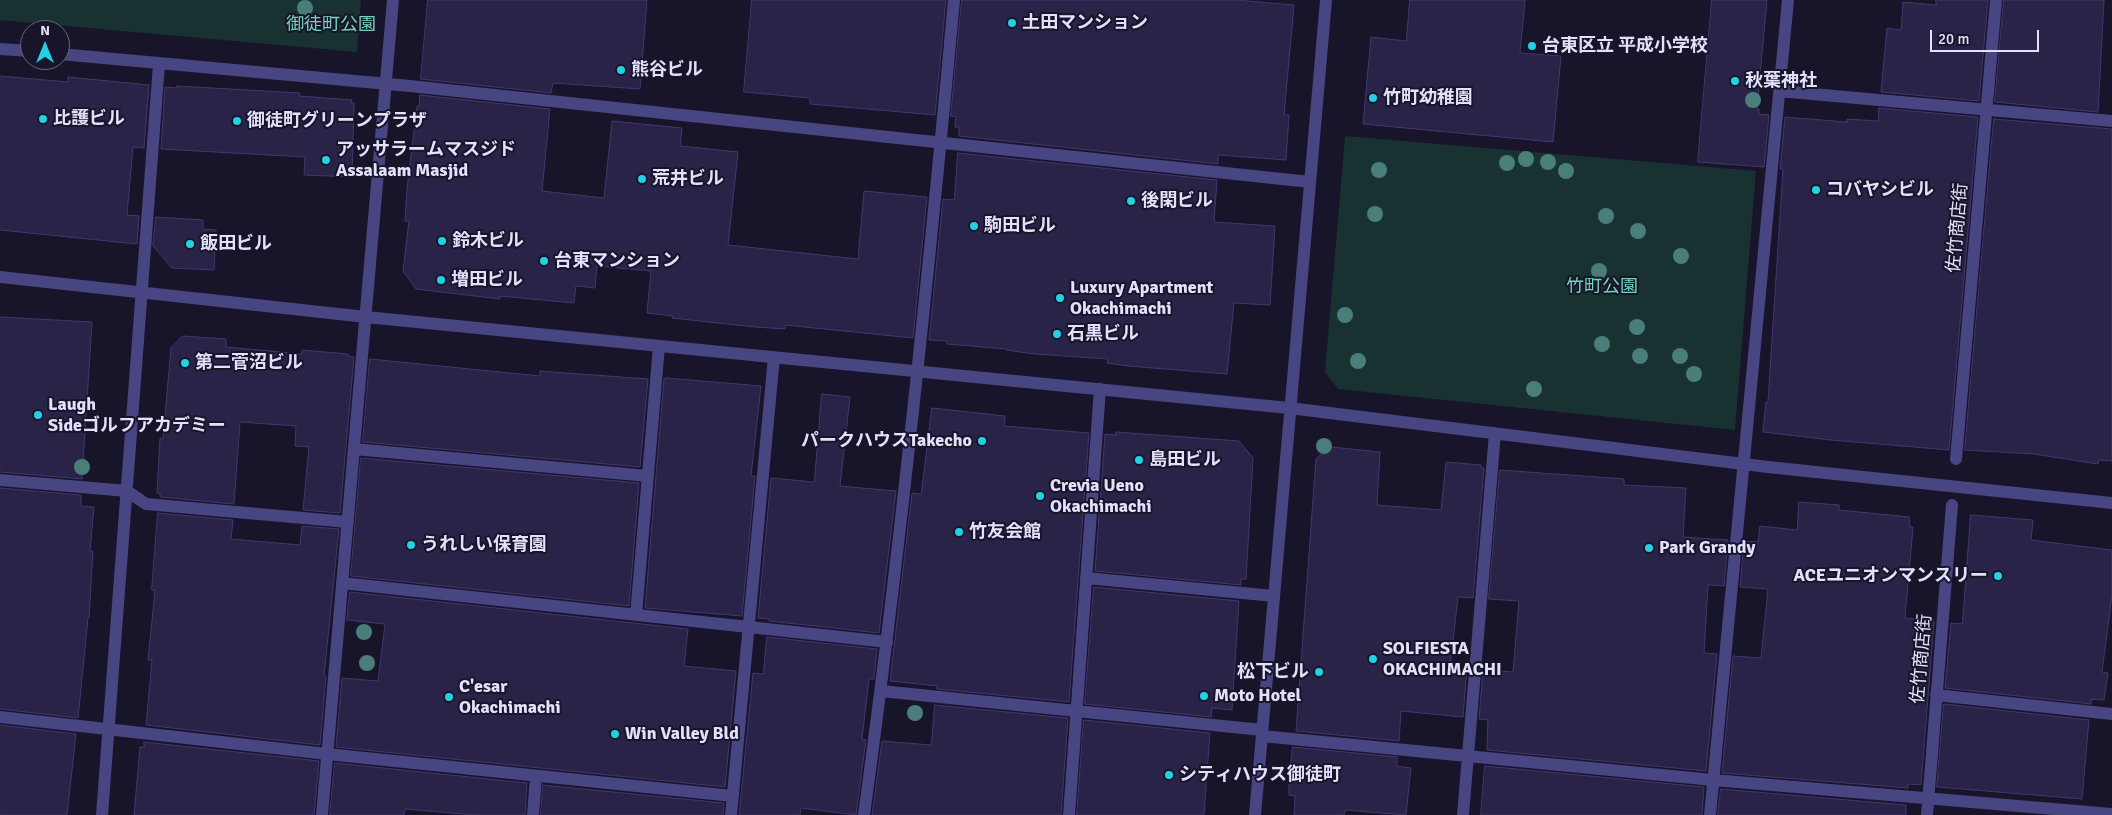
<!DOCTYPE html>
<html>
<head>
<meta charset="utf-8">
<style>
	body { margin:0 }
	#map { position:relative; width:2112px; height:815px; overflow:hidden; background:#181429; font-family:Signika,sans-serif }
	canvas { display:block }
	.north { position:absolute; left:20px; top:20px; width:50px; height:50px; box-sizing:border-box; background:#181429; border:1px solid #69667d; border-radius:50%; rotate:0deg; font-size:14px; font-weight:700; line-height:20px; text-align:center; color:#e3e0fb }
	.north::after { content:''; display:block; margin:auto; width:18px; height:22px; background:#23d1e4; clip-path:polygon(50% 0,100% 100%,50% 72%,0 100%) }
	.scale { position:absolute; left:1930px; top:30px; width:109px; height:22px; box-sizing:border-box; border:2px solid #e3e0fb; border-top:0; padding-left:6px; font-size:15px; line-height:18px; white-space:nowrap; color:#e3e0fb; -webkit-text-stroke:4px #181429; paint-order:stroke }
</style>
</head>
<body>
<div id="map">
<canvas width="2112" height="815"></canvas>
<div class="north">N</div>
<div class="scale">20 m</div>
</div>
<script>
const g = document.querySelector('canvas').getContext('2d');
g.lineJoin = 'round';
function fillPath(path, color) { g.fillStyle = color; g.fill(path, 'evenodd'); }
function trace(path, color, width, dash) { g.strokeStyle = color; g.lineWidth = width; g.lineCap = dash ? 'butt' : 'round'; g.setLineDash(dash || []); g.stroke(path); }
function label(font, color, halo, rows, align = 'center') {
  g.font = font + ' Signika,"Noto Sans JP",sans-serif'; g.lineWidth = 4; g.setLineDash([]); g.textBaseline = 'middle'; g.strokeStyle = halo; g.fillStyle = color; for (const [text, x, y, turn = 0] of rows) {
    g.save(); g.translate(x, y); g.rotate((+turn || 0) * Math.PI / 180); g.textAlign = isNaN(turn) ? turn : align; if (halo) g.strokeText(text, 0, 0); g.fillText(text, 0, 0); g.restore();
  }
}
fillPath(new Path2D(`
	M0 0H361L357 52 0 20Z
	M1345 136 1756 171 1735 430 1338 389 1325 372Z`), '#183231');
const building = new Path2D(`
	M428 0H647L640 89 553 83 551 93 421 79Z
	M752 0H946L935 115 810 104V98L744 92Z
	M962 0H1236L1294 5 1284 115H1289L1286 160 1218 155V164L959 136V127H955L956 117 951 116Z
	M1410 0H1525L1520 53 1561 56 1553 142 1363 124 1371 37 1406 41Z
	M1712 0H1767L1757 109H1759V114L1769 115 1764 167 1698 162Z
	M1936 0H1988L1979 101 1881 92 1887 28 1901 30 1903 2 1936 5Z
	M2004 0H2104L2098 112 1995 102Z
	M0 76 68 82V77L149 85 144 148 133 147 127 215 139 216 137 244 0 230Z
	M177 86 300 93 299 96 352 100 351 103H354L352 177 304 175 305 157 161 149 165 87 177 88Z
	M420 95 550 109 542 191 604 198 612 121 682 128 680 146 738 152 728 245 858 259 864 191 927 197 913 338 785 325V329L755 327 672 318 673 316 647 313 651 271 597 266 595 288 576 286 574 303 500 296V299L416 289 403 271 409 221H405L407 189 417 106H419Z
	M1879 108 1978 117 1949 450 1831 440 1763 432 1766 402H1768L1783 169H1780L1785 117 1847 122V119L1878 121Z
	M1994 119 2112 129V461L2099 460 2098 464 2034 454 1965 450Z
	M958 153 1217 180 1214 222 1275 226 1270 305 1234 303 1227 374 1128 366 1107 363 1108 359 1034 354 1006 350V349L947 344V341L929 340 943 199 954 200Z
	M156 217 203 220V229L216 230 214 270 172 268 153 246Z
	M0 317 92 322 82 479 0 472Z
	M183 336 226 339V347L302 354V350L348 354V356L354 357 340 513 303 510 309 447 295 446 296 426 240 422 234 504 160 497V493H157L160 438 163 439 171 348Z
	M370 359 540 376V371L648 379 640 467 363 442Z
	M667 378 761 386 751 476H755L742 616 645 608 664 379Z
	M822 394 850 397 840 486 896 491 879 633 769 621V619L758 618 771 478 814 482Z
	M932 408 1005 416 1004 426 1089 433 1069 702 937 689V686L890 681 912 493 921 494Z
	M1116 432 1239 441 1253 458 1246 579H1241V585L1095 571 1105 434 1116 435Z
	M1332 447 1380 452 1377 505 1441 510 1446 462 1481 465V468H1484L1473 598 1458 597 1450 667 1467 668 1463 717 1401 711 1399 741 1296 731 1316 459Z
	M361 458 639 483 629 606 351 576Z
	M1500 470 1624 479V485L1686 488 1683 537 1728 540 1724 586 1708 585 1704 653 1717 654 1706 771 1487 750 1488 720 1479 719 1483 670 1513 672 1519 601 1489 599Z
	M0 488 81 495V506L94 507 90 551H93L89 618H88L78 718 0 709Z
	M1799 502 1839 505V510L1909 517 1910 527H1913L1905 618 1934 621 1921 785 1908 784V788L1722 773 1733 656 1761 658 1768 589 1740 587 1744 541 1758 542 1760 526 1797 530Z
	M158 513 233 520 231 539 300 545 302 526 339 529 324 676H326L320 745 146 725 152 660H148L155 591 152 590Z
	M1971 515 2033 520 2031 540 2112 550V595L2102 672 2108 673 2104 700 2091 699V704L1945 688 1951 623 1962 624Z
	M1094 587 1239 601 1232 710 1212 708 1211 717 1085 704Z
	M350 592 688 629 684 666 736 671 725 787 336 747 342 678 378 681 385 624 347 620Z
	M767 637 877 649 874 679H869L862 739 866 740 856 815 801 808 800 815H739L753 673 763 674Z
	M1944 704 2089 720 2082 799 1937 787Z
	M935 705 1068 718 1061 815H872L882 741 931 745Z
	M1084 720 1210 733 1204 815H1077Z
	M0 725 76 734 67 815H0Z
	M144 742 319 761 314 815H134L140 747H144Z
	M1293 747 1397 757V766L1411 768 1406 815 1345 810 1344 815H1294L1295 796 1289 795V781Z
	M335 763 527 783 525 815H475L405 809 404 815H330Z
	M1485 766 1704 787 1702 815H1481Z
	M543 785 724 803 723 815H541Z
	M1721 789 1906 805V815H1718Z`);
fillPath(building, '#2a2348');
trace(building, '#433771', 1);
trace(new Path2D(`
	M0 49 30 51
	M60 54 410 86 1310 182
	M1779 91 2112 121
	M0 277 366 317 1289 408 1768 467 2112 503
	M354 449 648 476
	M1956 459 1996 0
	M0 480 127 491 146 504 348 522
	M1086 578 1274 596
	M342 583 887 642
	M636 615 659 346
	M881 691 1262 730
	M1936 695 2112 714
	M0 717 327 754 733 796
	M1262 736 1713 780 2112 814
	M102 815 159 64
	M322 815 393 0
	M533 815 536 776
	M731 815 774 357
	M864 815C901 544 929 272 954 0
	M1069 815 1100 389
	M1255 815 1326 0
	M1463 815 1495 433
	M1710 815 1788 0
	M1927 815 1952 505`), '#474582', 12);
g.fillStyle = '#4a7e7a';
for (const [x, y] of [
	[305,8],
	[1753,100],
	[1526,159],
	[1548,162],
	[1507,163],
	[1379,170],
	[1566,171],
	[1375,214],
	[1606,216],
	[1638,231],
	[1681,256],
	[1599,271],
	[1345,315],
	[1637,327],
	[1602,344],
	[1640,356],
	[1680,356],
	[1358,361],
	[1694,374],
	[1534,389],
	[1324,446],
	[82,467],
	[364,632],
	[367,663],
	[915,713]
]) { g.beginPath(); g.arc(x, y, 8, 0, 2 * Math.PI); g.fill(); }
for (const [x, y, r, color] of [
	[1012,23,5,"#23d1e4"],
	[1532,46,5,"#23d1e4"],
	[621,70,5,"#23d1e4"],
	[1735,81,5,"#23d1e4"],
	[1373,98,5,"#23d1e4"],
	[43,119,5,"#23d1e4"],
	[237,121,5,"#23d1e4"],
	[326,160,5,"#23d1e4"],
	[642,179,5,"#23d1e4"],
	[1816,190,5,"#23d1e4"],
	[1131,201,5,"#23d1e4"],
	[974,226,5,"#23d1e4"],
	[442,241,5,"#23d1e4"],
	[190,244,5,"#23d1e4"],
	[544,261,5,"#23d1e4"],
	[441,280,5,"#23d1e4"],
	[1060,298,5,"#23d1e4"],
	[1057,334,5,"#23d1e4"],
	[185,363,5,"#23d1e4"],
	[38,415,5,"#23d1e4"],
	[982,441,5,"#23d1e4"],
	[1139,460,5,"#23d1e4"],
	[1040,496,5,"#23d1e4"],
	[959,532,5,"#23d1e4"],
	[411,545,5,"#23d1e4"],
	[1649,548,5,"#23d1e4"],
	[1998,576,5,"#23d1e4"],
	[1373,659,5,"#23d1e4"],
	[1319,672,5,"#23d1e4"],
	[1204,696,5,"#23d1e4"],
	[449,697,5,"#23d1e4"],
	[615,734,5,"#23d1e4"],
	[1169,775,5,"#23d1e4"]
]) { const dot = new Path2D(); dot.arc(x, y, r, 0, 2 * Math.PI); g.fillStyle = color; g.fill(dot); trace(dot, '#181429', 2); }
label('bold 18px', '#e3e0fb', '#181429', [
	["土田マンション",1022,23],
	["台東区立 平成小学校",1542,46],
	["熊谷ビル",631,70],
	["秋葉神社",1745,81],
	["竹町幼稚園",1383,98],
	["比護ビル",53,119],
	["御徒町グリーンプラザ",247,121],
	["アッサラームマスジド",336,150],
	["Assalaam Masjid",336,171],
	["荒井ビル",652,179],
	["コバヤシビル",1826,190],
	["後閑ビル",1141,201],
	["駒田ビル",984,226],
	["鈴木ビル",452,241],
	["飯田ビル",200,244],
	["台東マンション",554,261],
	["増田ビル",451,280],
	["Luxury Apartment",1070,288],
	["Okachimachi",1070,309],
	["石黒ビル",1067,334],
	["第二菅沼ビル",195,363],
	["Laugh",48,405],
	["Sideゴルフアカデミー",48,426],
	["パークハウスTakecho",972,441,"right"],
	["島田ビル",1149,460],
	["Crevia Ueno",1050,486],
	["Okachimachi",1050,507],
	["竹友会館",969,532],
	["うれしい保育園",421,545],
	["Park Grandy",1659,548],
	["ACEユニオンマンスリー",1988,576,"right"],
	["SOLFIESTA",1383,649],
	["OKACHIMACHI",1383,670],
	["松下ビル",1309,672,"right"],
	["C'esar",459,687],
	["Okachimachi",459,708],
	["Moto Hotel",1214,696],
	["Win Valley Bld",625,734],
	["シティハウス御徒町",1179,775]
], 'left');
label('18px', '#73d4bc', '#181429', [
	["御徒町公園",331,25],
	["竹町公園",1602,287]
]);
label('18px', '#e3e0fb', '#181429', [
	["佐竹商店街",1958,228,-85],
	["佐竹商店街",1922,659,-85]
]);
</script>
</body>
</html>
